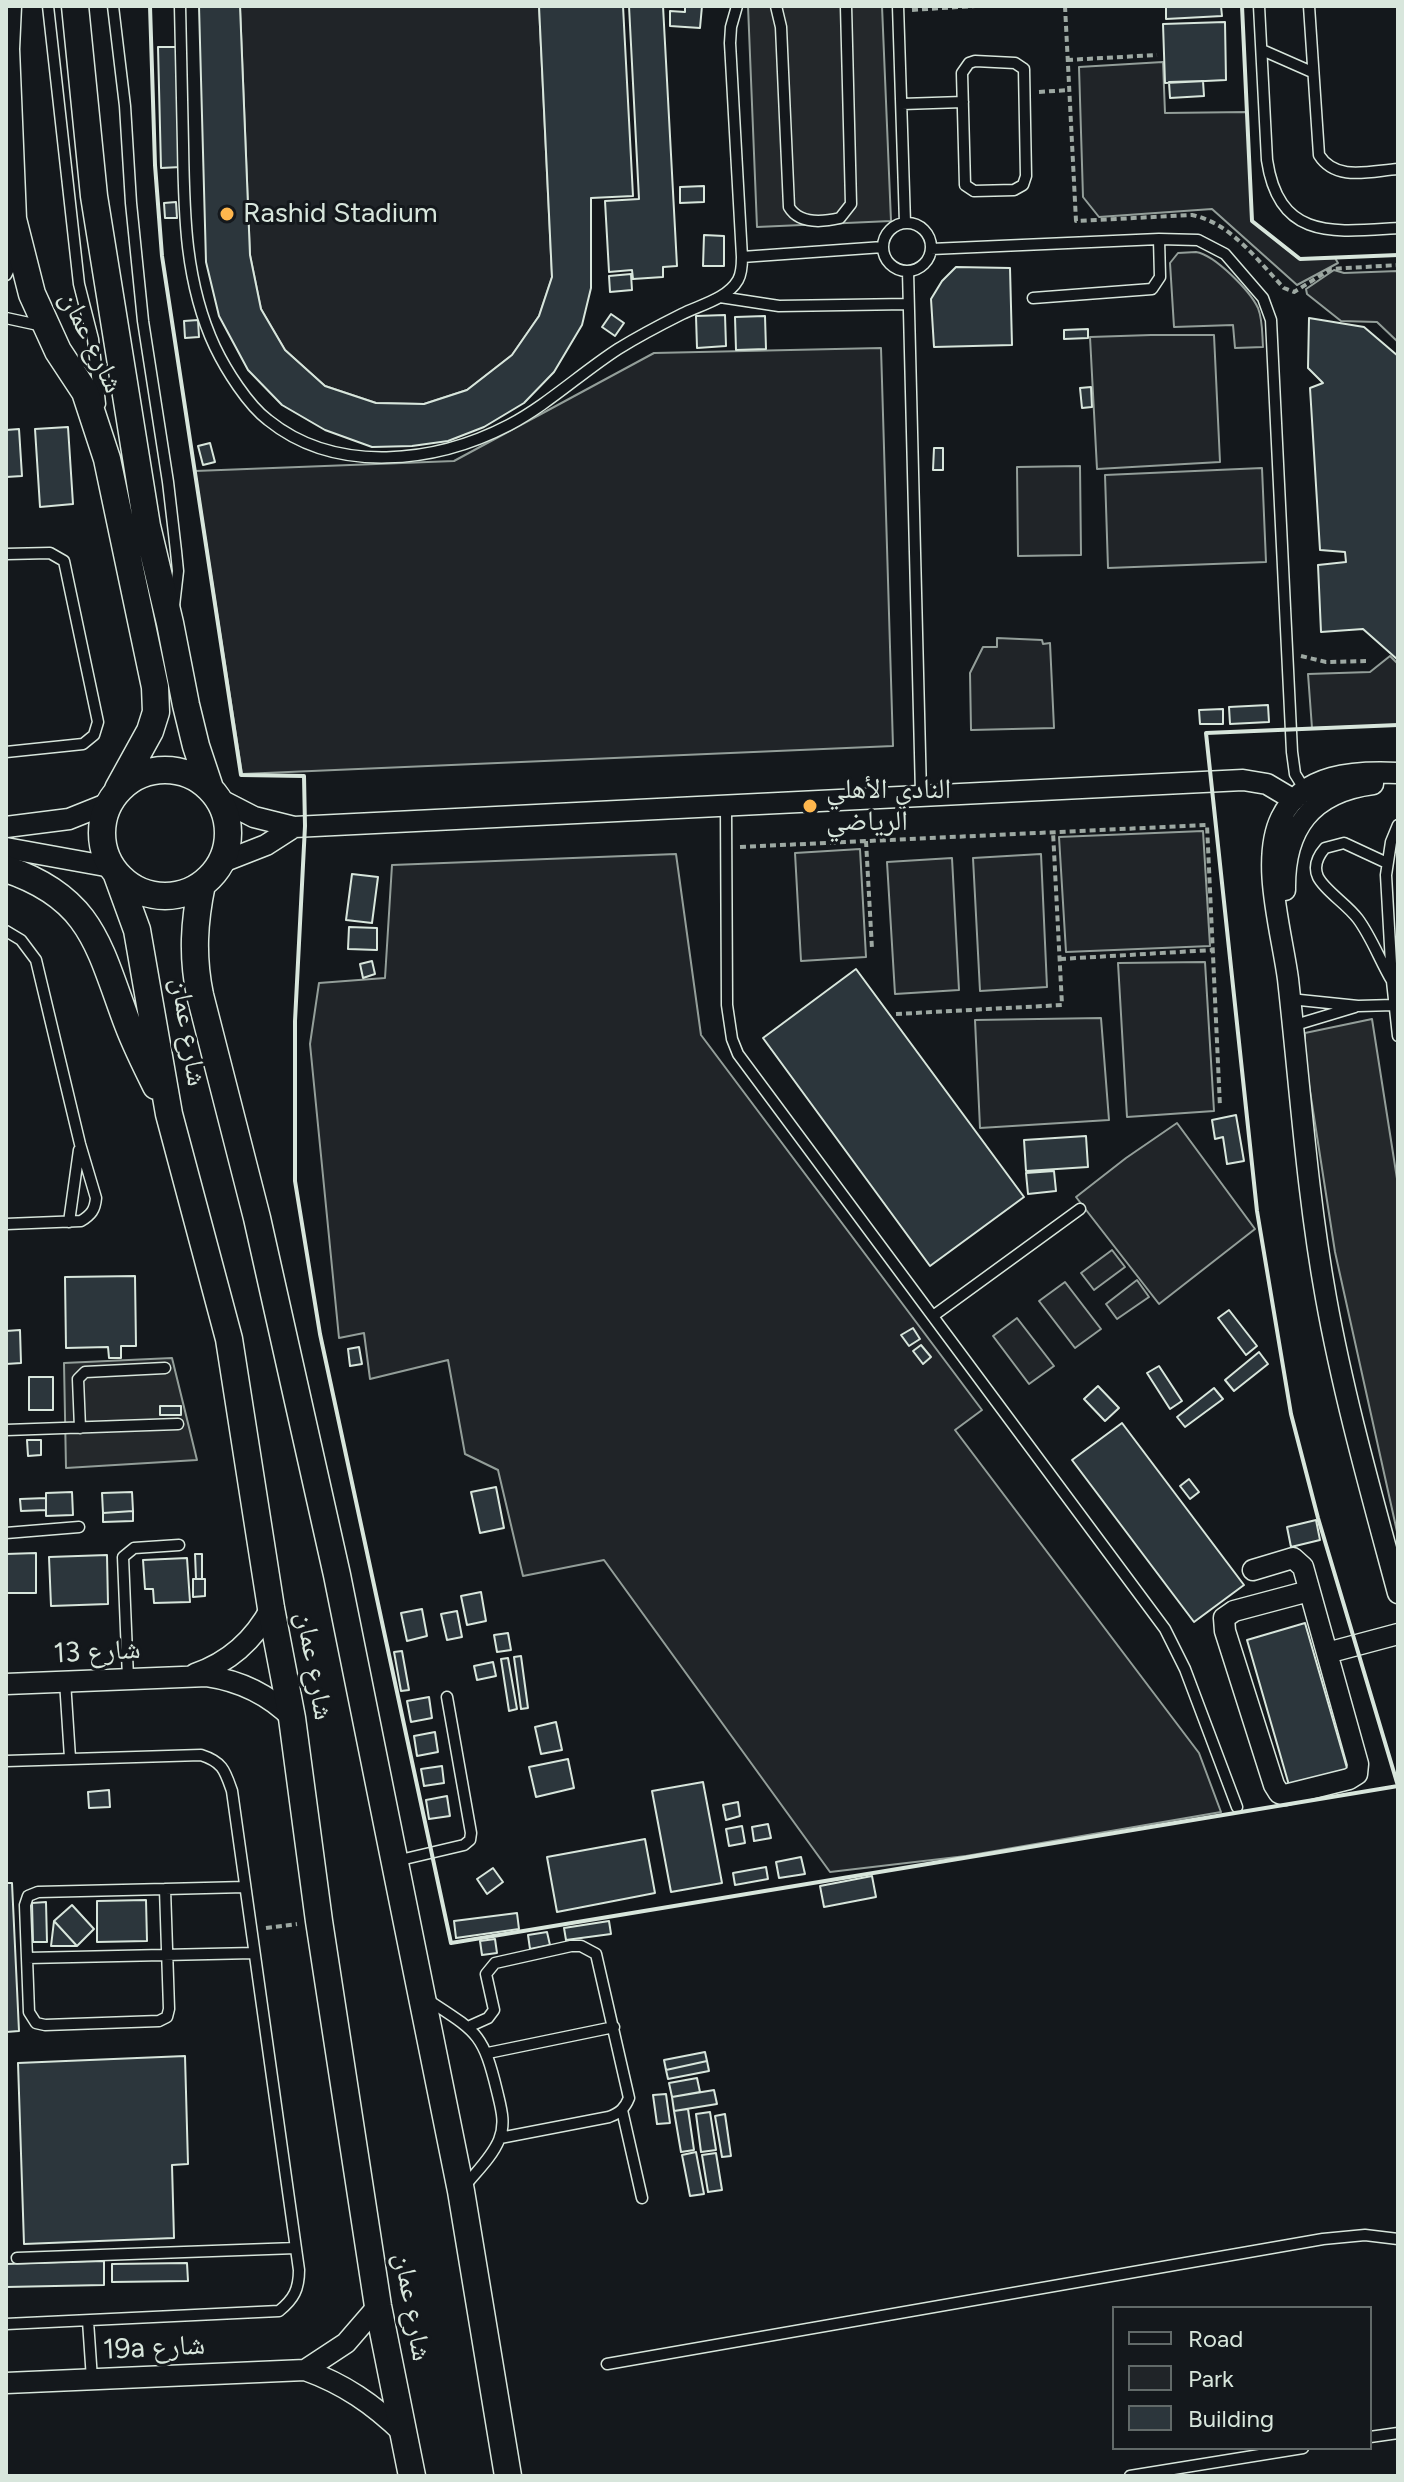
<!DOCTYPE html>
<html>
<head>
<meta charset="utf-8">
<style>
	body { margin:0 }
	#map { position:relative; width:1404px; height:2482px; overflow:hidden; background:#14181c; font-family:Figtree,sans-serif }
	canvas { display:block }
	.frame { position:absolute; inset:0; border:8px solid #d8e6dc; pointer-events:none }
	.legend { position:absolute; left:1112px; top:2306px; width:260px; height:144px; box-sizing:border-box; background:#14181c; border:2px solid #626a69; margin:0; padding:10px 14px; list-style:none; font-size:24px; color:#d8e6dc }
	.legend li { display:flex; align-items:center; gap:16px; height:40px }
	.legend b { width:40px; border:2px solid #626a69 }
</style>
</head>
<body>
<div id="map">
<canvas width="1404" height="2482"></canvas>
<div class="frame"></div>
<ul class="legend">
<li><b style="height:10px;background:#14181c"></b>Road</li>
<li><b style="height:22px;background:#202428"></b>Park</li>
<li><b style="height:22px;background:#2c363c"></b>Building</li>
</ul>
</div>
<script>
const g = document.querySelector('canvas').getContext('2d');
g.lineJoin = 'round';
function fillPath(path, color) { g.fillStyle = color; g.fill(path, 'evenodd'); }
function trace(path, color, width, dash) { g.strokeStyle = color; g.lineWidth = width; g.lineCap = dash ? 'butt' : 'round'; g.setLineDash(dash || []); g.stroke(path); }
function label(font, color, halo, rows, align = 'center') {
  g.font = font + ' Figtree,"Noto Naskh Arabic",sans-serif'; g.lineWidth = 6; g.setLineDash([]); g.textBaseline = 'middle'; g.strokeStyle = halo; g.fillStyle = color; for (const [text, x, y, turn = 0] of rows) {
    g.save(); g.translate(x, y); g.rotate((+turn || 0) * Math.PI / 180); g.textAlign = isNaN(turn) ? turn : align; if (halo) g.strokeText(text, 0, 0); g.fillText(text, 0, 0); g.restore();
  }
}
const green = new Path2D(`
	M240 6H539L552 277 539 316 512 355 467 390 424 404 376 403 325 386 285 350 261 309 250 255Z
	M1163 62 1165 113 1247 112 1252 221 1299 259 1335 258 1338 263 1297 285 1212 209 1099 217 1083 197 1079 67Z
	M1196 252C1215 255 1250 291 1258 308 1263 321 1262 334 1263 347L1235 348 1233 325 1174 327 1170 263 1178 253Z
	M1334 270 1344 273 1398 271V342L1377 322 1341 321 1307 294 1306 289Z
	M1151 335H1214L1220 462 1097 469 1090 337Z
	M881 348 893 746 242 774 195 471 454 461 654 353Z
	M1080 466 1081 555 1018 556 1017 467Z
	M1262 468 1266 562 1108 568 1105 475Z
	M997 638 1042 640 1043 644 1050 643 1054 728 971 730 970 673 983 647H997Z
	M1390 656 1398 664V725L1312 728 1308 674 1370 672Z
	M1203 831 1210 946 1066 952 1059 837Z
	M860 849 866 957 801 961 795 853Z
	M676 854 701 1035 982 1410 955 1430 1199 1753 1221 1812 966 1856 830 1872 604 1560 523 1576 498 1470 465 1454 448 1360 370 1379 364 1333 339 1338 310 1044 319 983 385 978 392 865Z
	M1041 854 1047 987 980 991 973 858Z
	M952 858 959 990 895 994 887 862Z
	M1205 962 1214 1111 1127 1117 1118 963Z
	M1101 1018 1109 1120 980 1128 975 1020Z
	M1177 1123 1255 1229 1159 1304 1076 1197 1126 1158Z
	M1112 1250 1125 1267 1094 1290 1081 1273Z
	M1137 1280 1149 1297 1117 1319 1106 1304Z
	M1065 1282 1101 1329 1075 1348 1039 1301Z
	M1017 1318 1054 1366 1029 1384 993 1336Z`);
fillPath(green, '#202428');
trace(green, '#939e99', 2);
const parking = new Path2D(`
	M748 6H882L891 221 757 227Z
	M1372 1019 1398 1185V1536L1335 1252 1305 1059V1033Z
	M172 1358 197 1460 66 1468 64 1363Z`);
fillPath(parking, '#24282b');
trace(parking, '#939e99', 2);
const building = new Path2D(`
	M199 6H240L250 255 261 309 285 350 325 386 376 403 424 404 467 390 512 355 539 316 552 277 539 6H623L633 196 591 198V288L582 325 554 372 524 403 484 427 448 441 412 446 372 447 325 430 282 405 248 370 219 316 206 262Z
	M629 6H663L677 266 663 267V277L633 279 632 270 609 272 605 201 639 199Z
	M685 6H702L700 28 670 26V11L685 12Z
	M1166 6H1221L1222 16 1166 19Z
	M1225 22 1226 80 1165 83 1163 24Z
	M158 47H177L181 167 161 168Z
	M1203 81 1204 96 1170 98 1169 82Z
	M704 186V202L680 203V187Z
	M176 202 177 218H165L164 203Z
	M704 235 724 236V266H703Z
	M956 267 1010 268 1012 345 934 347 931 299 942 281Z
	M631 274 632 290 610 292 609 276Z
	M611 314 624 323 615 336 602 327Z
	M725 315 726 346 697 348 696 316Z
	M765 316 766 349 736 350 735 317Z
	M1309 318 1364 327 1398 356V660L1363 629 1321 632 1318 565 1346 562 1345 552 1320 550 1310 388 1323 383 1308 368Z
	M198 320 199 337 185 338 184 321Z
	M1088 329V338L1064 339V330Z
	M1091 387 1092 407 1082 408 1080 388Z
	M68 427 73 504 40 507 35 429Z
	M19 429 22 476 6 477V430Z
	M210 443 215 462 203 465 198 446Z
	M934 448H943V470H933Z
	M1268 705 1269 722 1230 724 1229 707Z
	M1223 709V724H1200L1199 710Z
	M352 874 378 877 372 923 346 920Z
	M349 927 377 928V950L348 949Z
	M372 961 375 974 363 978 360 964Z
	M856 969 1024 1197 930 1266 763 1038Z
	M1236 1115 1244 1161 1227 1164 1223 1137 1215 1139 1212 1120Z
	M1086 1136 1088 1167 1026 1171 1024 1140Z
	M1054 1171 1056 1191 1028 1194 1026 1173Z
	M135 1276 136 1346H121V1358H109L108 1347 66 1348 65 1277Z
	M1229 1310 1257 1346 1246 1355 1218 1318Z
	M913 1328 920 1339 909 1346 901 1335Z
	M20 1330 21 1363 6 1364V1331Z
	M921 1345 931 1357 923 1364 913 1351Z
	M359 1347 362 1364 350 1366 348 1349Z
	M1259 1352 1268 1364 1234 1391 1225 1380Z
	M1159 1366 1182 1401 1170 1409 1147 1373Z
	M29 1377H53V1410H29Z
	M1098 1386 1119 1408 1105 1421 1084 1399Z
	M1214 1388 1223 1399 1185 1427 1177 1417Z
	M160 1406H181V1415H160Z
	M1122 1423 1244 1585 1194 1622 1072 1460Z
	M27 1440H41V1455L28 1456Z
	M1189 1479 1199 1492 1190 1499 1180 1486Z
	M496 1487 504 1528 480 1533 471 1492Z
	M72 1492 73 1515 46 1516V1493Z
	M132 1492 133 1511 103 1513 102 1493Z
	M46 1498V1510L21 1511 20 1499Z
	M133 1511V1521L103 1522V1513Z
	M1316 1520 1320 1540 1291 1547 1287 1527Z
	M36 1553V1593H6V1554Z
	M195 1554H202V1579H196Z
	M107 1555 108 1604 51 1606 49 1557Z
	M187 1558 190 1602 154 1603 153 1589H145L143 1560Z
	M193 1579H205V1596L193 1597Z
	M481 1592 486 1621 467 1625 461 1596Z
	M422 1609 427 1636 407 1641 401 1613Z
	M457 1611 462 1637 447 1640 441 1614Z
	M1305 1623 1349 1775 1291 1792 1247 1640Z
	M508 1633 511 1650 497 1652 494 1635Z
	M402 1651 409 1690 401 1691 394 1652Z
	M521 1656 528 1708 521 1709 514 1657Z
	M508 1658 517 1709 509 1711 501 1659Z
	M493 1662 496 1676 477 1680 474 1666Z
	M429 1697 432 1718 411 1722 407 1701Z
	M556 1722 562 1750 541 1754 535 1727Z
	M435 1732 438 1752 417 1756 414 1736Z
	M568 1759 574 1788 536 1797 529 1767Z
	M442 1766 444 1783 424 1786 421 1769Z
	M703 1782 722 1883 671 1892 652 1791Z
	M109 1790 110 1807 89 1808 88 1792Z
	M447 1796 450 1816 429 1819 426 1800Z
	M738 1802 740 1816 726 1820 723 1805Z
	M768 1824 771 1838 754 1841 752 1827Z
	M742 1826 745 1843 729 1846 726 1829Z
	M645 1839 655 1893 557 1912 547 1857Z
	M801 1857 805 1874 779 1878 776 1862Z
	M766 1867 768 1879 735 1885 733 1873Z
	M493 1868 503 1882 487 1894 477 1879Z
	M872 1876 876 1897 824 1907 820 1886Z
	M6 1883H12L19 2031 6 2032Z
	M146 1900 147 1941 97 1942V1901Z
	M46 1902 47 1942H33L32 1903Z
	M72 1905 94 1929 77 1946 54 1921Z
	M517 1913 519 1929 456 1938 454 1921Z
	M54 1921 77 1946H51Z
	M609 1921 611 1934 566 1940 564 1928Z
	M547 1932 550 1945 530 1949 528 1935Z
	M495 1939 497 1953 482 1955 480 1941Z
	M705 2052 707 2061 666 2070 664 2060Z
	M185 2056 188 2164 172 2165 174 2238 24 2244 18 2063Z
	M707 2061 709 2071 668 2079 666 2070Z
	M697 2078 700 2092 672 2097 669 2083Z
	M714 2090 717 2104 674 2111 672 2097Z
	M666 2094 670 2123 657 2124 653 2095Z
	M688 2109 694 2150 681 2152 674 2111Z
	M710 2112 716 2150 701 2152 696 2114Z
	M725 2114 731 2156 722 2157 715 2116Z
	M696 2152 704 2194 690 2196 682 2155Z
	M716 2153 722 2190 708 2192 702 2155Z
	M104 2261V2285L6 2287V2264Z
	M187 2263 188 2281 112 2282V2264Z`);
fillPath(building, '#2c363c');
trace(building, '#d8e6dc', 2);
const service = new Path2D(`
	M48 6 79 284 93 339 100 404
	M113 6 125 106 131 203 143 321 168 482 176 551 178 571 174 606
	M180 6C181 52 182 99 183 145 184 214 185 283 215 347 226 370 248 405 268 420 336 475 436 463 509 425 547 405 581 373 618 349 639 336 660 325 682 314 700 305 727 299 738 280 742 273 742 264 742 257L730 43 731 27 737 6
	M776 6 781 27 789 207C799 224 823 222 840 218L851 204 846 6
	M898 6 905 223
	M1259 6 1267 160C1279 241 1334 232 1398 228
	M1309 6 1319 155C1336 182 1370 171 1398 169
	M1262 50 1312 72
	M975 61 1015 63 1024 69 1026 176 1023 185 1014 190 974 191 965 185 962 73 969 63Z
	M902 104 963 102
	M883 247a24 24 0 1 1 48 0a24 24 0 1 1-48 0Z
	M931 249 1159 239 1198 240 1225 254 1263 298 1271 320 1292 752 1295 774 1305 790
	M742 257 883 247
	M908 271 921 794
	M6 275 12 263 13 253
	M720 297 779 306 908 304
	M1033 298 1152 289 1160 277 1159 239
	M6 318 43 326
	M6 554 50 553 64 561 98 722 94 735 83 744 6 752
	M726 806 727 1005 732 1039 738 1054 1165 1629 1185 1669 1237 1807
	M1398 825 1391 842 1386 875 1392 981 1398 1036
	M1387 863 1344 843 1325 848C1318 856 1313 866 1318 877 1325 891 1347 904 1358 919 1372 938 1380 961 1392 981
	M6 931 21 940 36 960 80 1144 96 1198C95 1210 91 1215 81 1221L6 1224
	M1290 999 1358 1006 1394 1005
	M1292 1026 1355 1007
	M69 1222 79 1150
	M933 1316 1080 1209
	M80 1428 78 1379 85 1372 165 1368
	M6 1430 178 1424
	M6 1533 79 1527
	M128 1678 123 1557 134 1548 179 1545
	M65 1681 70 1758
	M6 1761 201 1755C223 1762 225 1771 232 1791L299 2270C299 2289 294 2299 279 2311L6 2324
	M396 1861 464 1845 470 1840 471 1833 447 1697
	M165 1889 169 2009 167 2017 159 2021 45 2025 36 2023 29 2012 25 1905 28 1896 38 1892Z
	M165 1889 245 1887
	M27 1958 254 1953
	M428 2000C477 2032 483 2033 497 2091 501 2108 506 2123 499 2140 492 2157 476 2172 465 2186
	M468 2027 488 2018 494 2010 486 1974 495 1963 571 1946H581L596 1954 629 2098C625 2108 620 2113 609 2117L500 2138
	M488 2053 614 2027
	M622 2110 642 2198
	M17 2258 296 2248
	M88 2321 92 2379
	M607 2364 1323 2239 1365 2235 1398 2239
	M1370 2437 1398 2433
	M1130 2476 1303 2448`);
const minor = new Path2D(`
	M1398 773C1355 771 1303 773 1281 818 1260 861 1282 933 1288 979 1300 1086 1307 1193 1326 1298 1344 1398 1372 1496 1398 1593
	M219 799 254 817 294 827 1243 780 1267 784 1294 800
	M6 827 69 819 109 803
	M6 848 111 867
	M220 863 266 845 294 827
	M1285 890C1284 829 1311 792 1373 784
	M1253 1570 1293 1558 1303 1567 1358 1764 1357 1774 1349 1779 1285 1795 1279 1793 1274 1785 1225 1631 1224 1618 1234 1611 1309 1591
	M1327 1653 1398 1634
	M195 1674C230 1662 254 1640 271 1608
	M6 1684 207 1676C241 1681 268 1694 292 1718
	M305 2370 346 2343 378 2306
	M6 2383 305 2370C344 2384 373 2404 403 2433`);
const tertiary = new Path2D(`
	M8 6 6 49 13 219 32 294 58 351 85 392 107 459 155 687 156 712 150 731 118 789
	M75 6 94 196 147 526 170 623 186 705 196 746 210 788
	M102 833a63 63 0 1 1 126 0a63 63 0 1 1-126 0Z
	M6 869C93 898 99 948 128 1025 136 1046 146 1066 156 1086
	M117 875 137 930 169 1114 229 1339 271 1608 292 1718 319 1921 378 2306 412 2476
	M202 884C194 922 192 956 200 995L257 1218 337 1575 461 2191 508 2476`);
trace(service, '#d8e6dc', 13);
trace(minor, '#d8e6dc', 23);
trace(tertiary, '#d8e6dc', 29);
trace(new Path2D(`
	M1065 6 1076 221 1192 215C1231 223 1257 260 1284 288L1294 292 1331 269 1398 265
	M912 10 975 6
	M1067 60 1157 55
	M1039 92 1069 90
	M1301 656 1326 662 1366 661
	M866 841 872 949
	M740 847 1207 825 1220 1107
	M1060 959 1213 950
	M896 1014 1062 1005 1053 832
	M266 1928 297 1924`), '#9da8a2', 4, [6, 4]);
trace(service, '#14181c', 10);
trace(minor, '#14181c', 20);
trace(tertiary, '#14181c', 26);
trace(new Path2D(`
	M150 6 155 165 162 256 241 775 304 776 305 826 295 1021V1181L320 1334 451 1943 1398 1786 1318 1518 1291 1414 1257 1211 1206 733 1398 725
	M1242 6 1252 221 1300 259 1398 255`), '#d8e6dc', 4);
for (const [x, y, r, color] of [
	[227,214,8,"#ffb74d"],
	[810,806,8,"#ffb74d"]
]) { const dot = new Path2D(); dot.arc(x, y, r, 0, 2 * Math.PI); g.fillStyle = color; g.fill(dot); trace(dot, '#14181c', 3); }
label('28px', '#d8e6dc', '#14181c', [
	["Rashid Stadium",243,214],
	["النادي الأهلي",826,790],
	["الرياضي",826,822]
], 'left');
label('28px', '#d8e6dc', '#14181c', [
	["شارع عمان",91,342,64],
	["شارع عمان",188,1032,81],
	["شارع 13",97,1652,-3],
	["شارع عمان",314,1666,80],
	["شارع عمان",412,2307,80],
	["19a شارع",154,2348,-3]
]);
</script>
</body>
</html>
